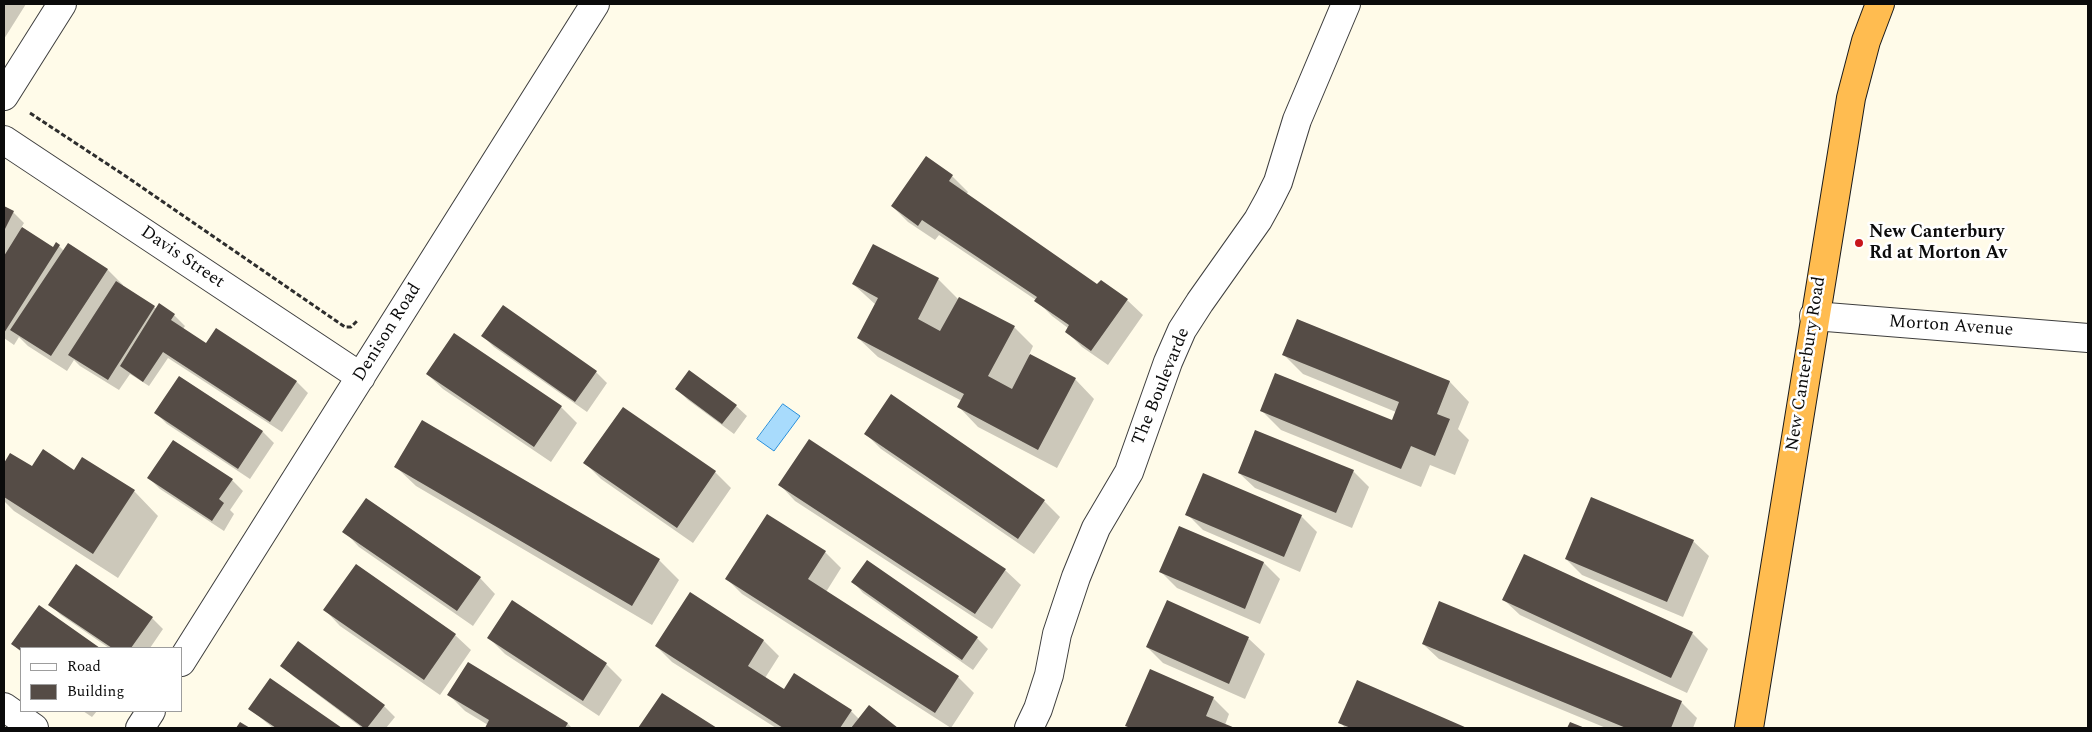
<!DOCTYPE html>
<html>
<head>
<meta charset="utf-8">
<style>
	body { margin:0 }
	#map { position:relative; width:2092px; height:732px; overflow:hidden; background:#fffbe9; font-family:Spectral,serif }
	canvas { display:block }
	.frame { position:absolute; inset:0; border:5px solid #0b0b0b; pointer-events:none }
	.legend { position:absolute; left:20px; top:647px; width:162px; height:65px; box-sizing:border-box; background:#fff; border:1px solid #9d9d9d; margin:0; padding:6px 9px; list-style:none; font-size:15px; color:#0b0b0b }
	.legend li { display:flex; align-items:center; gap:10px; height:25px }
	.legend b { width:25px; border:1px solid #9d9d9d }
</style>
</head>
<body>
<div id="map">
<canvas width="2092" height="732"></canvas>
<div class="frame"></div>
<ul class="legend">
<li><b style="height:6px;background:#fff"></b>Road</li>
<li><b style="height:14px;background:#554c46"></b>Building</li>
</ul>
</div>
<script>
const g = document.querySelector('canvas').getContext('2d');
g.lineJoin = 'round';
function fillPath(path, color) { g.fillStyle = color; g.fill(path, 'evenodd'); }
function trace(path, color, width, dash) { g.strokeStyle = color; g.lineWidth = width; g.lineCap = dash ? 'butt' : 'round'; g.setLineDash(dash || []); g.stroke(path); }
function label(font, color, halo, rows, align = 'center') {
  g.font = font + ' Spectral,serif'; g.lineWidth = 5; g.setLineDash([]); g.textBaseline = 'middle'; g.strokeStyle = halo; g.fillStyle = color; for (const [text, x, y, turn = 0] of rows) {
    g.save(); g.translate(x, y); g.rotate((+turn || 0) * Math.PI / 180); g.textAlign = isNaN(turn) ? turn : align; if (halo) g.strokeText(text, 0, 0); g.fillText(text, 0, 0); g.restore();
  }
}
const water = new Path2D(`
	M783 404 800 416 774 451 757 439Z`);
fillPath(water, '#a8dbfc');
trace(water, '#288fdb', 1);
fillPath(new Path2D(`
	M4 4H26L4 39Z
	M926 158 952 176 968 192 966 195 1097 286 1127 300 1143 315 1108 365 1082 347 1066 331 1068 328 1052 316 1036 300 939 235 935 240 908 222 892 206Z
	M4 207 13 212 24 223 21 228 53 249 57 244 64 251 69 244 108 270 123 285V287L157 309 159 305 174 315 185 326 183 329 206 345 217 330 297 382 308 393 282 432 168 358 149 386 130 374 119 390 80 366 74 360 67 371 28 346 19 337 14 345 4 338Z
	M938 279 959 300 1014 327 1033 346 1029 355 1075 379 1094 399 1057 468 978 427 959 407 962 401 878 357 858 338 876 305 853 284Z
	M503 307 596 372 607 383 587 412 494 347 483 336Z
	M1298 320 1450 382 1469 402 1458 429 1469 440 1455 475 1430 465 1421 487 1281 430 1262 411 1392 422 1396 412 1303 374 1284 355Z
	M454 335 561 407 577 423 551 462 443 389 427 374Z
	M179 378 263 432 274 443 250 479 167 424 156 413Z
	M677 389 736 406 747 416 734 434 688 400Z
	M623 408 715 472 731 488 693 543 601 479 585 463Z
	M423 422 659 560 679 580 652 625 416 486 396 467Z
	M866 434 1044 501 1060 517 1034 554 881 449Z
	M11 454 32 468 75 471 134 491 158 516 118 578 14 511 4 501V466Z
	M1353 471 1369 487 1352 528 1255 488 1239 473Z
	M149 478 232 480 243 491 230 510 234 514 224 531 160 489Z
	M780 485 1005 570 1021 585 992 629 795 501Z
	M1187 514 1301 516 1317 532 1300 572 1203 530Z
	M767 515 825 552 841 568 826 592 958 677 974 693 951 728 742 594 727 579Z
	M1180 527 1264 563 1280 579 1260 624 1177 588 1161 572Z
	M344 531 480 578 495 594 473 626 359 547Z
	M1693 541 1709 556 1683 617 1582 575 1566 559Z
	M868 562 977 638 988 649 973 670 863 593 853 582Z
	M356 566 455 635 471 650 440 695 340 626 325 610Z
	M1504 600 1692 633 1708 649 1687 693 1520 615Z
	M512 602 606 664 622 680 599 716 505 654 489 638Z
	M1168 602 1249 639 1265 654 1245 699 1163 663 1147 647Z
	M50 605 152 618 163 629 150 648H109L61 615Z
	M39 607 98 648H21V652L13 644Z
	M764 641 779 656 765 678 785 691 851 711 860 720 870 707 896 728H776L672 662 656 646Z
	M1423 644 1681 702 1697 718 1693 728H1606L1439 659Z
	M468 664 568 724 572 728H486L488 725 465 711 449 695Z
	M282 665 384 706 395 717 386 728H362L293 676Z
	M270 680 339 728H273L250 709Z
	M1357 682 1464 728H1345L1340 722Z
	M662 694 714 728H640Z
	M1213 698 1229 714 1225 725 1232 728H1130L1127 726Z
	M83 711H97L92 717Z`), '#0003');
fillPath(new Path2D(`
	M926 156 953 175 949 181 1097 284 1101 280 1128 299 1091 351 1065 332 1069 325 1034 301 1037 297 922 220 918 226 891 206Z
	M4 206 14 211 4 231Z
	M22 227 53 247 56 242 60 245 4 333V256Z
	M68 243 108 269 51 356 10 330Z
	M873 244 939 278 918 319 940 331 959 297 1015 326 988 376 1012 389 1030 354 1076 378 1038 450 957 407 964 394 857 338 878 298 852 284Z
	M116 281 155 306 108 380 68 355Z
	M159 303 175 314 171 320 206 343 216 328 297 381 270 422 163 352 143 382 120 366Z
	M503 305 597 371 575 402 481 336Z
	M1297 319 1450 381 1437 414 1450 419 1435 456 1411 446 1401 469 1260 411 1275 373 1392 420 1399 402 1282 355Z
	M454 333 562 406 534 447 426 374Z
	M689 370 737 405 722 424 675 389Z
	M179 376 263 431 238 469 154 413Z
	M891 394 1045 500 1018 539 864 434Z
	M623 407 716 471 677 528 583 463Z
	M422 420 660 559 632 606 394 467Z
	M1255 430 1354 470 1336 513 1238 473Z
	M809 439 1006 569 975 614 778 485Z
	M173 440 233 479 219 499 224 503 212 521 147 478Z
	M43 449 74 470 82 457 135 490 93 554 4 497V463L10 453 32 466Z
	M1203 473 1302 515 1284 557 1185 515Z
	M1591 497 1694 540 1667 602 1565 559Z
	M366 498 481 577 457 611 342 532Z
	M767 514 826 551 808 579 959 676 935 713 725 579Z
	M1179 526 1264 562 1245 609 1159 572Z
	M1524 554 1693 632 1671 678 1502 600Z
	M867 560 978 637 962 660 851 582Z
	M76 564 153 617 131 648H112L48 605Z
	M356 564 456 634 424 680 323 610Z
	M690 592 764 640 748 666 784 689 794 673 852 710 840 728H783L655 646Z
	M512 600 607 663 583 701 487 638Z
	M1167 600 1249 637 1229 684 1146 647Z
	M1439 601 1682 701 1671 728H1626L1422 644Z
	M39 605 100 648H21V651L11 644Z
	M298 641 385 705 367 728H364L280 666Z
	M468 662 568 723 565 728H485L489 720 447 695Z
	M1150 669 1214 697 1206 716 1235 728H1131L1125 726Z
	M270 678 342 728H276L248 709Z
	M1357 680 1467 728H1351L1338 723Z
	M662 693 717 728H638Z
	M869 705 898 728H851Z
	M240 722 250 728H236Z
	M1570 722 1585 728H1567Z`), '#554c46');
const minor = new Path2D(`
	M4 96 62 4
	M4 140 361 377
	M1814 316 2088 338
	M181 662 595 4
	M4 707 34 728
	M140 728 151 711
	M1029 728 1038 709 1049 675 1057 634 1076 577 1096 528 1129 472 1168 362 1182 330 1200 302 1258 220 1269 200 1278 182 1297 120 1346 4`);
const trunk = new Path2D(`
	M1749 728 1851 98 1866 41 1880 4`);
trace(minor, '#3e3e3e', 30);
trace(trunk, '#1c1c1c', 30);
trace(new Path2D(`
	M30 113 127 177 345 327H351L357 321`), '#2d2d2d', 3, [5, 2.5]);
trace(minor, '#fff', 28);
trace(trunk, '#ffbc50', 28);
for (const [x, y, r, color] of [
	[1859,243,5,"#c8161b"]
]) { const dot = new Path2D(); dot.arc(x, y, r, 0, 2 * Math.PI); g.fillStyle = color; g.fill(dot); trace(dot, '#fff', 2); }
label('bold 18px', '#0b0b0b', '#fff', [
	["New Canterbury",1869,233],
	["Rd at Morton Av",1869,254]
], 'left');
label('18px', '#0b0b0b', '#fff', [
	["Davis Street",182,258,34],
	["Morton Avenue",1951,327,4],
	["Denison Road",388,333,-58],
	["New Canterbury Road",1807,364,-81],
	["The Boulevarde",1162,387,-68]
]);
</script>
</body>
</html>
